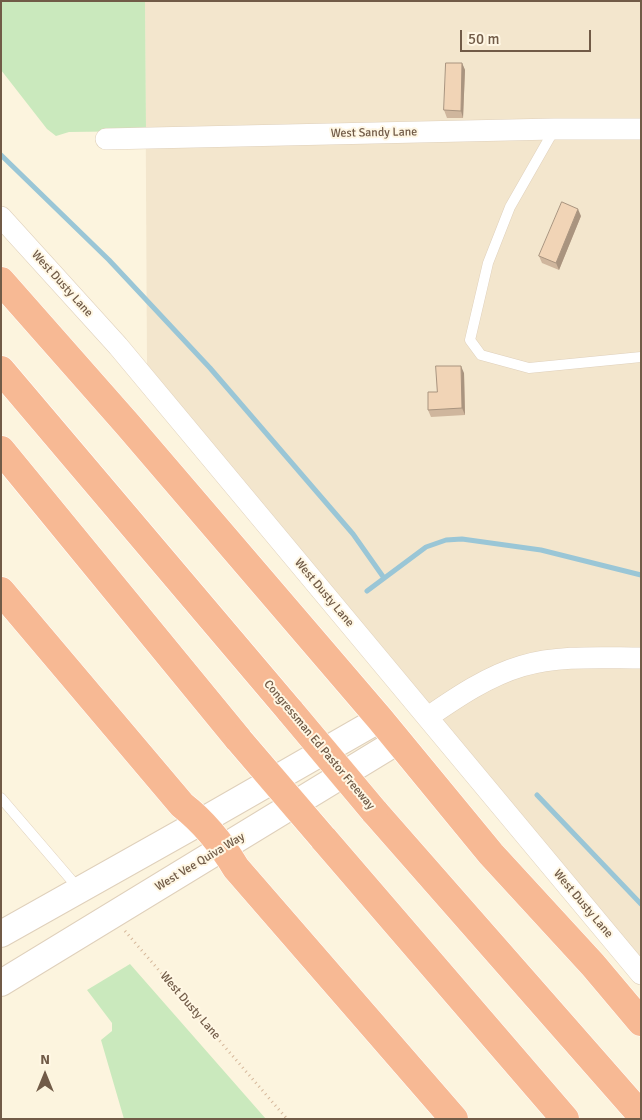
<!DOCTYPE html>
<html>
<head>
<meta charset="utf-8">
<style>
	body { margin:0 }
	#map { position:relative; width:642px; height:1120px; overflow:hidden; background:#fcf4de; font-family:Signika,sans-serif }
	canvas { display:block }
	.frame { position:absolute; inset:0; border:2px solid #715b47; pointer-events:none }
	.north { position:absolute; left:20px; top:1050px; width:50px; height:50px; -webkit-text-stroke:4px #fff7e4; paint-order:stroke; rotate:0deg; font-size:14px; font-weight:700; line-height:20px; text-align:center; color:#715b47 }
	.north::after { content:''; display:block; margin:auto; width:18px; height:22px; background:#715b47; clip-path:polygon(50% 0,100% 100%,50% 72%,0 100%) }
	.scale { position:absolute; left:460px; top:30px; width:131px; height:22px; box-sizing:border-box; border:2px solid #715b47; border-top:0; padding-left:6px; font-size:15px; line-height:18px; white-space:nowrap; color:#715b47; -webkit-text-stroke:4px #fff7e4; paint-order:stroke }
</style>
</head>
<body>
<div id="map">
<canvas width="642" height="1120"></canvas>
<div class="frame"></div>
<div class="north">N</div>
<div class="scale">50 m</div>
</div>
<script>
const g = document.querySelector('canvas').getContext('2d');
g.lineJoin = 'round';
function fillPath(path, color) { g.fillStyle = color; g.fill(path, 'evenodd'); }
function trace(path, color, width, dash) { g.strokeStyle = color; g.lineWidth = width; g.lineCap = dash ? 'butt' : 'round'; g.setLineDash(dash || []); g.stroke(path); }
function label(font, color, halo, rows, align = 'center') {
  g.font = font + ' Signika,sans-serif'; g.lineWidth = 4; g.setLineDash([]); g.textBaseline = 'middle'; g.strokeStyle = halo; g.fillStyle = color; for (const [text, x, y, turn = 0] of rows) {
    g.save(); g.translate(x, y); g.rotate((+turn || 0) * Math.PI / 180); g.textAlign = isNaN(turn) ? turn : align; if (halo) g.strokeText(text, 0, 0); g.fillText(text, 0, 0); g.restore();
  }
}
fillPath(new Path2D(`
	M145 1H641V974L147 368Z`), '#f3e6cd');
fillPath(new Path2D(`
	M1 1H145L146 131 69 132 56 136 47 129 1 70Z
	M130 964 266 1119H124L101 1040 112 1031V1023L87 990Z`), '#cae9bd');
trace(new Path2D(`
	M1 155 109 260 210 368 353 534 384 578
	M367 591 426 547 446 540 462 539 541 550 641 575
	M537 795 641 904`), '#9ac6d6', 5);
const service = new Path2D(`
	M554 130 510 207 488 263 470 340 481 355 529 368 641 357
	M1 798 79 889`);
const minor = new Path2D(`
	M106 139 554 129H641
	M1 217 118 346 641 974
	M428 717C457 697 488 676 522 666 560 655 602 658 641 658`);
const tertiary = new Path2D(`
	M1 934 202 821 380 719
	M1 983 398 741`);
const motorway = new Path2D(`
	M1 281 128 425 380 719 491 854 593 965 641 1022
	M1 370 291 712
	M1 450 239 740
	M1 591 182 805C205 823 221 843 236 868L454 1119
	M374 811 641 1115
	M323 838 565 1119`);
trace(service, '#dfd0bb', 11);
trace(minor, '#dfd0bb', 22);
trace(tertiary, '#dfd0bb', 28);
trace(motorway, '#fff', 29);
trace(new Path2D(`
	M125 931 287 1119`), '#d5b79a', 3, [1, 4]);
trace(service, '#fff', 10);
trace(minor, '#fff', 21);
trace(tertiary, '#fff', 26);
trace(motorway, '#f7b994', 28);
const motorwayBridge = new Path2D(`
	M291 712 374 811
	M239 740 323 838`);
trace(motorwayBridge, '#fff', 29, []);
trace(motorwayBridge, '#f7b994', 28);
fillPath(new Path2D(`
	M462 63 465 70 463 118H447L444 110Z
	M581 216 559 270 542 263 539 256Z
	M464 373 465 415 431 417 428 410 437 392Z`), '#cfb69d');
fillPath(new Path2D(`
	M462 63 465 70 463 118 461 111Z
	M578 209 581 216 559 270 556 263Z
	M461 366 464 373 465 415 462 408Z`), '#a9947f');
const building = new Path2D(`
	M446 63H462L461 111 444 110Z
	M562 202 578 209 556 263 539 256Z
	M436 366H461L462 408 428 410V392H437Z`);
fillPath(building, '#f1d4b6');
trace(building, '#a9947f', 1);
label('12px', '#715b47', '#fff7e4', [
	["West Sandy Lane",374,133,-1],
	["West Dusty Lane",62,284,48],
	["West Dusty Lane",324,593,50],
	["Congressman Ed Pastor Freeway",319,745,50],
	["West Vee Quiva Way",200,862,-31],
	["West Dusty Lane",583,904,50],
	["West Dusty Lane",190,1006,49]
]);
</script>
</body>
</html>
